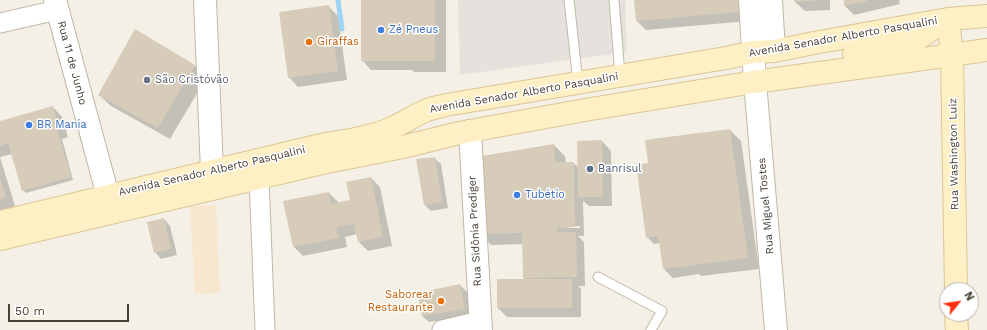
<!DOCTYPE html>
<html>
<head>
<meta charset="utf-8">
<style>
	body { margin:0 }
	#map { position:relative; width:987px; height:330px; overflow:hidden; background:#f4f0e6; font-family:"Work Sans",sans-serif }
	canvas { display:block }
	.north { position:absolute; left:939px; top:282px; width:40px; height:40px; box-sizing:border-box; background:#fff; border:1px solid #b6b3ae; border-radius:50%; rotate:60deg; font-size:11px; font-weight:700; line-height:16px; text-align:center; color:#484034 }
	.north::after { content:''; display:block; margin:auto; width:14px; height:18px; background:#ff3012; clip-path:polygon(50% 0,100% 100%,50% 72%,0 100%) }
	.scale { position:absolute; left:8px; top:304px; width:121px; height:18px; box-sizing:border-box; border:2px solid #484034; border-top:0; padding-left:5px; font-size:12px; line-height:14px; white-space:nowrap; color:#484034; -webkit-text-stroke:3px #fff; paint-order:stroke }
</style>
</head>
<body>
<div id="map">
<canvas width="987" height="330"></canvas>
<div class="north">N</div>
<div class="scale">50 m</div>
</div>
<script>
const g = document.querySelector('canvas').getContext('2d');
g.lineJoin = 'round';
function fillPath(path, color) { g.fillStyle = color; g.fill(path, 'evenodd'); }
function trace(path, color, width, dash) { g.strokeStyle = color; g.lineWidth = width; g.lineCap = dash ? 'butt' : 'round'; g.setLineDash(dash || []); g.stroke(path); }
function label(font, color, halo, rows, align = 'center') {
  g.font = font + ' "Work Sans",sans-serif'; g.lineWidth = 3; g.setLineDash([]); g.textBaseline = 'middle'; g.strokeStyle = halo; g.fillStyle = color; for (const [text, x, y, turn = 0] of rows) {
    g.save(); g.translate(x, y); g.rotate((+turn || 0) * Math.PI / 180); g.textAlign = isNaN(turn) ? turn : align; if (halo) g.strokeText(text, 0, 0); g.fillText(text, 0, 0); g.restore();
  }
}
fillPath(new Path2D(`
	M216 205 220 293 195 294 190 206Z`), '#f8e6cf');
fillPath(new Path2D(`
	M458 0H625L627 52 460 75Z`), '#e5e2de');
fillPath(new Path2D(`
	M362 0H446V72H414L412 70H371L362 60Z
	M635 0H746L748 21 646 30 637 21Z
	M795 0H830V10L805 11 795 2Z
	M845 0H899L900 4 854 15 845 6Z
	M329 7 338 16 347 80 298 87 289 77Z
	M135 31 195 66 206 78 170 139 111 106 99 95Z
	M53 107 62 117 68 137 62 139 73 180 26 193 23 190 12 154 0 157 15 206 0 211V123Z
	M730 130 741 141 759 269 701 276 699 274 673 278 664 269 660 243 654 244 647 237 648 164Z
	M602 141 611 151 612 206H589L583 201 584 236H578L584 242 585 286H578L581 289V317H507L498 308 524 280 523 244 491 245 480 233 554 145 565 156 566 163H573L579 168ZM567 226H580V228H567Z
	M434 158 441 164 448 208 431 211 425 205Z
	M371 178 380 187 392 246 368 251 359 242 357 234 345 237 347 247 303 256 294 247 329 193 338 202V204L351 201Z
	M164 219 170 226 177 255 161 259 155 252Z
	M460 285 467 292 471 316 429 322 422 316Z`), '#0003');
trace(new Path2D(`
	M338 0 342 29`), '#9cd4f6', 5);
fillPath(new Path2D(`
	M361 0H435V61H361Z
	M634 0H738L739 12 636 21Z
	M794 0H815V1L794 2Z
	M844 0H867V1L844 6Z
	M329 5 338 71 288 78 279 12Z
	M135 29 195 65 158 128 98 95Z
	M53 106 59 128 57 129 71 177 22 191 8 143 0 146V121Z
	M730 129 748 258 663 269 658 236 646 238 636 164 648 163 645 140Z
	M602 140 603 197H578L577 141Z
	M554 144 555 162H574L575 227 557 228V232H576L577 277 523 278 522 233 479 234 476 157Z
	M435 157 442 202 424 205 416 159Z
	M0 177 6 197 0 199Z
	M371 177 383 237 358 242 354 224 336 227 339 238 293 247 283 201 329 192 331 204 350 200 346 182Z
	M164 218 171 249 154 253 147 222Z
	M497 279H572V308H497Z
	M460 284 465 309 422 316 417 293Z`), '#d7cbba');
const service = new Path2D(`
	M569 0 578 83
	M614 0 620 75
	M598 277 662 311 651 330`);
const minor = new Path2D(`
	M0 23 57 10
	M259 178 265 330
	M442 330 480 321`);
const tertiary = new Path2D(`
	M55 0 108 196
	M205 0 212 171
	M750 0 755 82 776 330
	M771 0 774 51
	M470 131 481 330`);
const secondary = new Path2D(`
	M854 54 906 45 917 39 948 19 952 55 956 290
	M0 222 321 145C344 141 368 138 390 129 402 124 413 116 425 111 431 108 439 107 446 105L726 58 753 52 774 51 814 43 948 19 987 16
	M0 239 322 163 403 147 459 133 585 110 754 82 952 55 987 50
	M956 314 957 330`);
trace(service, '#c1b7a7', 11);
trace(minor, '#c1b7a7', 21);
trace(tertiary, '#c1b7a7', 24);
trace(secondary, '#dcc693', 24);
trace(service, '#fff', 9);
trace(minor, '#fff', 19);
trace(tertiary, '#fff', 22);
trace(secondary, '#ffefc5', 22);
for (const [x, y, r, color] of [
	[381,30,4,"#3f7fe0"],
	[309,42,4,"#e8710a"],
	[147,80,4,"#6b7280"],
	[29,125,4,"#3f7fe0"],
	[590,169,4,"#5c6f8a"],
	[517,195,4,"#3f7fe0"],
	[441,301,4,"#e8710a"]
]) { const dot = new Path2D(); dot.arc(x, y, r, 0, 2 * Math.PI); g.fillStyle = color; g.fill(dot); trace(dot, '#fff', 1.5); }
label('11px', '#366cbe', '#fff', [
	["Zé Pneus",389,30],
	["BR Mania",37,125],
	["Tubétio",525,195]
], 'left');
label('11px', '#484034', '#fff', [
	["Avenida Senador Alberto Pasqualini",843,37,-10],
	["Rua 11 de Junho",72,63,75],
	["Avenida Senador Alberto Pasqualini",524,93,-10],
	["Rua Washington Luiz",954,154,-91],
	["Avenida Senador Alberto Pasqualini",212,171,-13],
	["Rua Miguel Tostes",766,206,-95],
	["Rua Sidônia Prediger",475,231,-93]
]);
label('11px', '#c56008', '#fff', [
	["Giraffas",317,42],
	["Saborear",433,295,"right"],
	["Restaurante",433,308,"right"]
], 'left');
label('11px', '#5b616d', '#fff', [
	["São Cristóvão",155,80]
], 'left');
label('11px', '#4e5e75', '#fff', [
	["Banrisul",598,169]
], 'left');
</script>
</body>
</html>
